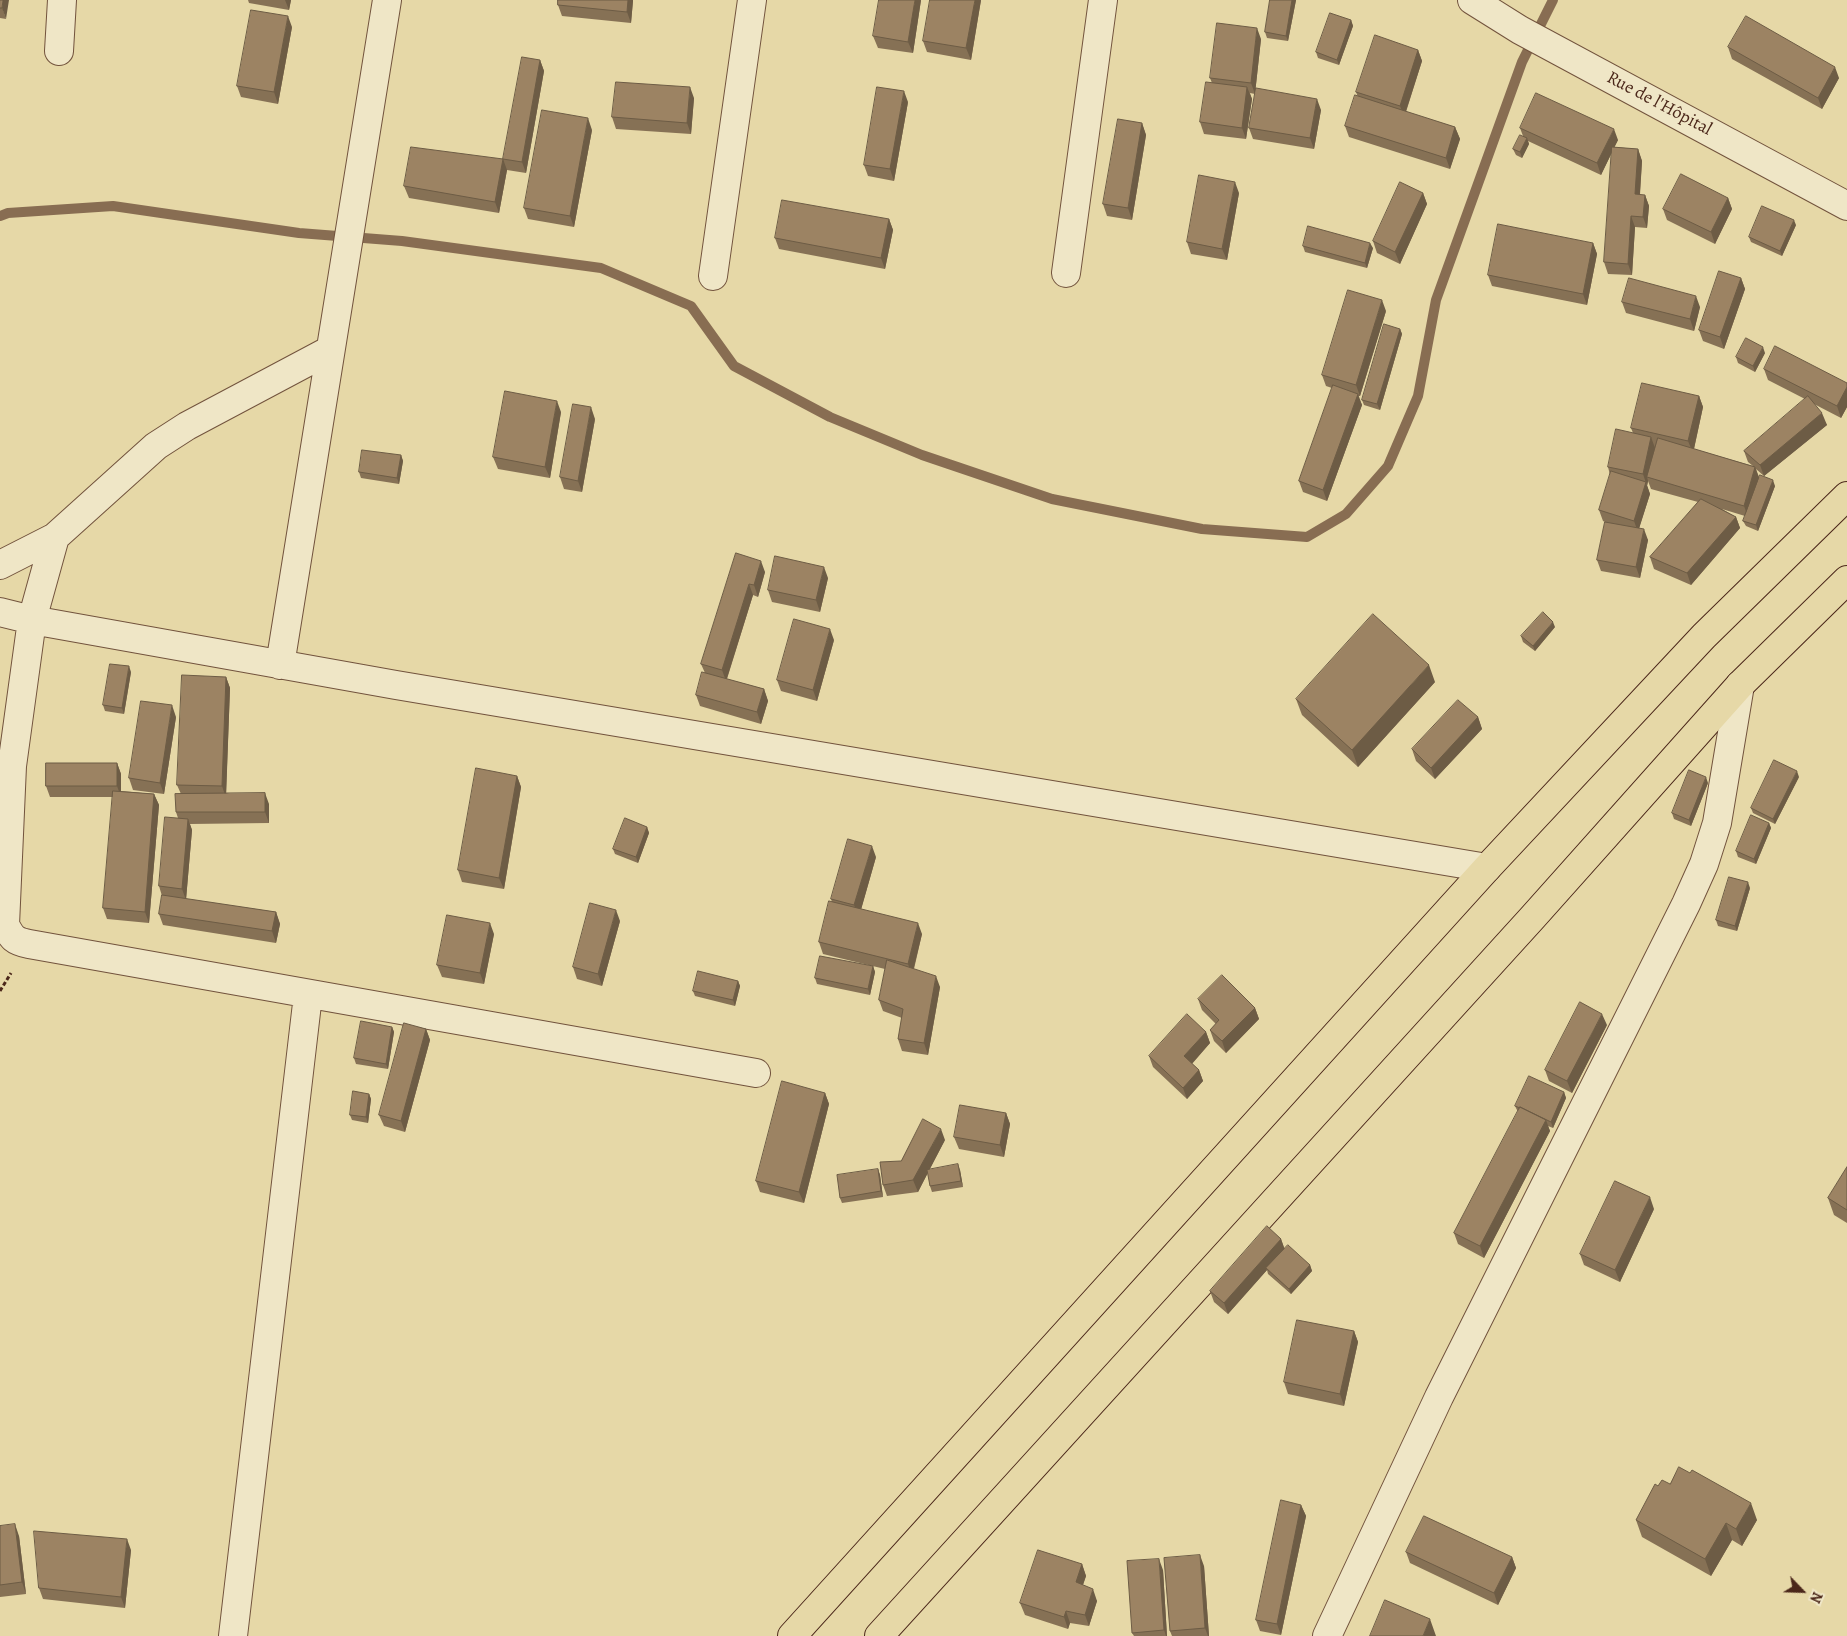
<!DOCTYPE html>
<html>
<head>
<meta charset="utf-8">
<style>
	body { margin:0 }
	#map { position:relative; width:1847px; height:1636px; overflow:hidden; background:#e6d8a7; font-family:Alegreya,serif }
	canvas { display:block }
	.north { position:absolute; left:1777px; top:1566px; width:50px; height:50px; -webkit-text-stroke:4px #efe6c6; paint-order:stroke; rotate:114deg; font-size:14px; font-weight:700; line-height:20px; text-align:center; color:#4b271a }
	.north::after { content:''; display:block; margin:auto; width:18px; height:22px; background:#4b271a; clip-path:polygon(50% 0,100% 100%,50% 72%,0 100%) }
</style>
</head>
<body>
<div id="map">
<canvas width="1847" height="1636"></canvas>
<div class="north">N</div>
</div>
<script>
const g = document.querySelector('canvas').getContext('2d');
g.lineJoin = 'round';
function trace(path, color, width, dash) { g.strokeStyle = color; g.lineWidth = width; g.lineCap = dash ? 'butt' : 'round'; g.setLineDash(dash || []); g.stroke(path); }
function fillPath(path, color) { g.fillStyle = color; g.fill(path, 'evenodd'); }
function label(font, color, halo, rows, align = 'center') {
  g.font = font + ' Alegreya,serif'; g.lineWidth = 4.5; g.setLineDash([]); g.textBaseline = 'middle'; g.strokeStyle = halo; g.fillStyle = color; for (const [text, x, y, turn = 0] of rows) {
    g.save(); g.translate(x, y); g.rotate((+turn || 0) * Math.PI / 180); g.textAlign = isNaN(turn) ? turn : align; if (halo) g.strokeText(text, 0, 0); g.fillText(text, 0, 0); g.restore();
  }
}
trace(new Path2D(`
	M0 216 8 213 113 206 299 233 402 241 601 268 691 306 734 366 830 417 922 455 1052 499 1202 529 1307 537 1346 514 1388 466 1418 396 1436 300 1522 62 1553 0`), '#886d52', 10);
const minor = new Path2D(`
	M1472 0 1520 30 1847 206
	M59 51 62 0
	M1066 273 1103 0
	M713 276 752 0
	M330 350 187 426 156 446 55 537 32 620 12 766 5 925C12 938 14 941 29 944L756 1073
	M0 565 55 537
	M0 612 32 620 396 685 1487 868
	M280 665 387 0
	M233 1636 308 995
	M1327 1636 1439 1397 1686 904 1704 864 1717 823 1740 685`);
const trunk = new Path2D(`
	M792 1636 1487 868 1704 636 1847 496
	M879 1636 1533 917 1740 685 1847 580`);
trace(minor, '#72533d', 30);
trace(trunk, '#4b271a', 30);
trace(new Path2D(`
	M0 991 11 973`), '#4b271a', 3, [4, 2.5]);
trace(minor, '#efe6c6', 28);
trace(trunk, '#e6d8a7', 28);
fillPath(new Path2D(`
	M0 0 6 19 0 18Z
	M248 0H291L289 10 249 3Z
	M558 0H633L631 23 562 16 558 5Z
	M921 0 913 53 878 48 873 36Z
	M981 0 971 60 927 52 923 41Z
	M1270 0H1296L1288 41 1267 38 1265 32Z
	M1351 20 1353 26 1339 65 1318 58 1316 52Z
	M292 27 278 104 241 97 237 86Z
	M1261 39 1255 93 1321 110 1314 149 1253 139 1249 128 1255 94 1250 93 1252 99 1246 139 1204 134 1200 122 1212 83 1210 78Z
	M1728 47 1839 78 1822 109 1732 59Z
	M1418 50 1422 61 1406 112 1455 127 1460 139 1450 169 1349 137 1345 126 1358 97 1356 92Z
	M540 60 544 71 526 173 507 170 503 159Z
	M694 98 691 134 616 129 612 117Z
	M908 102 894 181 868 176 864 165Z
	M1142 123 1146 135 1132 220 1107 216 1103 204Z
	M1520 128 1618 140 1614 147 1638 149 1642 161 1640 195H1645L1649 206 1647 228 1635 227 1632 275 1608 274 1604 262 1612 152 1601 175 1528 141 1529 144 1522 158 1516 155 1513 149 1523 136Z
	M592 130 574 227 528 219 524 208Z
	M503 159 507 170 499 213 409 198 404 186Z
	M1239 193 1227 260 1191 254 1187 242Z
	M1423 193 1427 204 1400 264 1377 253 1373 241Z
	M1728 198 1732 209 1715 244 1667 220 1663 209Z
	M889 219 893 230 885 269 779 249 775 238Z
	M1796 225 1782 256 1751 242 1749 237Z
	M1593 243 1597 254 1587 305 1492 286 1488 275Z
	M1303 246 1373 248 1367 268 1305 252Z
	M1741 278 1745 289 1724 349 1703 341 1699 330Z
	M1622 302 1700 307 1694 331 1626 313Z
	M1386 311 1360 396H1358L1362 405 1327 501 1303 492 1299 481 1332 388 1326 386 1322 375Z
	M1400 329 1402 334 1380 410 1364 405 1362 400Z
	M1765 353 1755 372 1738 363 1736 357Z
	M1764 369 1847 383V407L1841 418 1814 404 1827 425 1764 476 1756 469 1759 477 1775 486 1758 531 1746 526 1743 521 1745 516 1722 509 1736 517 1740 528 1691 585 1654 569 1650 557 1698 502 1651 489 1648 481 1647 486 1650 494 1639 528 1648 540 1640 578 1601 571 1597 560 1605 522 1603 521 1599 510 1610 475 1608 467 1633 433 1631 428 1699 396 1703 407 1694 449 1753 466 1748 462 1744 451 1805 399 1768 380Z
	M561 412 550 478 498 469 493 457Z
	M595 419 582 492 564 489 560 477Z
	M401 455 403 461 399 484 361 478 359 472Z
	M736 553 765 572 758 597 753 595 727 679 764 689 768 701 761 724 700 706 696 695 705 673 701 664Z
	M828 578 820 612 772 602 768 590Z
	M1555 627 1535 651 1523 642 1521 636Z
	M834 640 817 701 781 691 777 680Z
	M131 672 124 714 105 711 103 705Z
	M226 677 230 688 226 793 269 804V823L190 824 192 830 186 899 276 912 280 924 276 943 163 925 159 914 162 896 159 886 178 818 176 812 181 794 177 785Z
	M1435 682 1358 767 1302 715 1296 699Z
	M176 717 164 794 133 790 129 778Z
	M1478 717 1482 729 1435 779 1416 761 1412 749Z
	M117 763 121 774V791L154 794 159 805 149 923 107 919 103 908 113 797H50L46 786Z
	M517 776 521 787 504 889 462 882 458 870Z
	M1799 777 1775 824 1753 813 1751 808Z
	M1708 783 1691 826 1674 819 1672 813Z
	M1769 823 1771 828 1756 864 1738 857 1736 851Z
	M647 827 649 833 638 863 615 854 613 849Z
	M876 857 861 909 922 934 914 969 940 987 928 1055 902 1051 898 1039 902 1018 883 1011 879 1000 885 969 823 954 819 942 832 902 831 899Z
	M1750 888 1737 931 1718 926 1716 920Z
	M620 921 602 986 577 979 573 967Z
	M494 934 484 984 442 977 437 965Z
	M873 966 875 972 870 995 817 984 815 978Z
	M738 981 740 986 735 1006 695 996 693 991Z
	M1198 999 1255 1008 1259 1019 1226 1053 1214 1041 1210 1030 1216 1024 1202 1010Z
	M1607 1025 1572 1093 1549 1081 1545 1070Z
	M392 1027 394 1032 388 1069 356 1064 354 1058Z
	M426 1029 430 1040 405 1132 384 1126 379 1115Z
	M1206 1032 1210 1043 1192 1064 1199 1070 1203 1081 1187 1099 1153 1067 1149 1056Z
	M1564 1092 1566 1098 1553 1128 1548 1126 1550 1131 1484 1258 1458 1244 1454 1233 1518 1112 1515 1106Z
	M825 1093 829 1104 804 1203 760 1192 756 1181Z
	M369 1094 371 1099 368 1123 352 1120 350 1115Z
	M1006 1113 1010 1124 1004 1157 959 1149 954 1137Z
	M945 1140 929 1170H960L963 1187 932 1192 930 1186 928 1172 918 1192 887 1196 883 1185 901 1161Z
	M1847 1167V1223L1834 1215 1828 1198Z
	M878 1169 880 1175 883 1197 842 1203 840 1198Z
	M1654 1209 1620 1282 1584 1265 1580 1254Z
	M1281 1239 1284 1248 1310 1265 1312 1271 1291 1294 1268 1274 1267 1270 1228 1314 1214 1302 1210 1291Z
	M1354 1331 1358 1342 1344 1406 1288 1394 1284 1382Z
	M1670 1484 1757 1520 1742 1546 1732 1540 1711 1576 1642 1537 1636 1520 1658 1486Z
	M1301 1505 1306 1516 1281 1635 1260 1631 1256 1620Z
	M0 1526 19 1536 26 1594 0 1597Z
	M131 1550 125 1608 43 1599 39 1588Z
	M1406 1552 1512 1557 1516 1568 1498 1605 1410 1563Z
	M1082 1564 1086 1576 1083 1585 1097 1601 1089 1626 1070 1623 1068 1629 1025 1615 1020 1603Z
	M1204 1566 1209 1636H1172L1170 1631Z
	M1163 1570 1167 1636H1134L1132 1633Z`), '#867155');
fillPath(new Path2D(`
	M3 0H9L6 19 2 8Z
	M285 0H291L289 10Z
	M628 0H633V1L631 23 627 12Z
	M915 0H921L913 53 908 42Z
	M975 0H981L971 60 966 48Z
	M1292 0H1296L1288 41 1286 36Z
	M288 16 292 27 278 104 274 92Z
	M1351 20 1353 26 1339 65 1337 60Z
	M1257 28 1261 39 1255 94 1251 83Z
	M1418 50 1422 61 1404 117 1400 106Z
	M540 60 544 71 526 173 522 162Z
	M1835 67 1839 78 1822 109 1818 98Z
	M690 87 694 98 691 134 687 123Z
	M1247 87 1252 99 1246 139 1242 128Z
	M904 91 908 102 894 181 890 169Z
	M1317 99 1321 110 1314 149 1310 138Z
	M588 118 592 130 574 227 570 216Z
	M1142 123 1146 135 1132 220 1128 208Z
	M1455 127 1460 139 1450 169 1446 158Z
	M1614 129 1618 140 1601 175 1597 163Z
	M1527 138 1529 144 1522 158 1520 152Z
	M1638 149 1642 161 1639 206 1635 194Z
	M503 159 507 170 499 213 495 202Z
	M1235 182 1239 193 1227 260 1222 249Z
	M1423 193 1427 204 1400 264 1395 252Z
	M1645 195 1649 206 1647 228 1643 217Z
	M1728 198 1732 209 1715 244 1711 232Z
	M1631 216 1635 227 1632 275 1628 264Z
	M889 219 893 230 885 269 881 258Z
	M1794 220 1796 225 1782 256 1780 251Z
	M1370 243 1373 248 1367 268 1365 263Z
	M1593 243 1597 254 1587 305 1583 294Z
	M1741 278 1745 289 1724 349 1720 337Z
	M1696 296 1700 307 1694 331 1690 319Z
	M1382 300 1386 311 1360 396 1356 385Z
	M1400 329 1402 334 1380 410 1377 404Z
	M1763 347 1765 353 1755 372 1753 366Z
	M1847 387V407L1841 418 1837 406Z
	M1358 394 1362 405 1327 501 1323 490Z
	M1699 396 1703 407 1693 453 1688 441Z
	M557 401 561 412 550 478 545 467Z
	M591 407 595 419 582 492 578 481Z
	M1822 413 1827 425 1764 476 1760 465Z
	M1651 437 1655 448 1647 477 1648 481 1647 486 1643 474Z
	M401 455 403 461 399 484 397 478Z
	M1755 467 1759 478 1748 517 1744 506Z
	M1773 480 1775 486 1758 531 1756 525Z
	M1646 482 1650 494 1638 532 1634 521Z
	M1736 517 1740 528 1691 585 1687 573Z
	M1644 529 1648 540 1640 578 1636 567Z
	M761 561 765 572 758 597 754 585Z
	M824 567 828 578 820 612 816 600Z
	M749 584 753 595 726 681 722 670Z
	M1553 622 1555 627 1535 651 1533 646Z
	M830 629 834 640 817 701 813 690Z
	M1429 665 1435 682 1358 767 1352 750Z
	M129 666 131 672 124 714 122 708Z
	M226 677 230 688 226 798 222 786Z
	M764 689 768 701 761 724 757 712Z
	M172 705 176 717 164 794 160 783Z
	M1478 717 1482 729 1435 779 1431 768Z
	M117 763 121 774V797L117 786Z
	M1797 771 1799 777 1775 824 1773 819Z
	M517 776 521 787 504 889 499 878Z
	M1706 777 1708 783 1691 826 1689 820Z
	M265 793 269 804V823L265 812Z
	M154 794 159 805 149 923 145 912Z
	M188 819 192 830 186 900 182 889Z
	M1769 823 1771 828 1756 864 1754 859Z
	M647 827 649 833 638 863 636 857Z
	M872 846 876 857 859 917 854 905Z
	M1748 882 1750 888 1737 931 1735 926Z
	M616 910 620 921 602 986 598 974Z
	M276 912 280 924 276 943 272 931Z
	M490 923 494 934 484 984 480 973Z
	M918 923 922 934 912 975 908 964Z
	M873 966 875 972 870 995 868 989Z
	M936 976 940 987 928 1055 924 1043Z
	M738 981 740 986 735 1006 733 1000Z
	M1255 1008 1259 1019 1226 1053 1222 1041Z
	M1602 1014 1607 1025 1572 1093 1567 1081Z
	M392 1027 394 1032 388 1069 386 1064Z
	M426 1029 430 1040 405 1132 401 1121Z
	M1206 1032 1210 1043 1188 1068 1184 1056Z
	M1199 1070 1203 1081 1187 1099 1183 1088Z
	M1564 1092 1566 1098 1553 1128 1551 1122Z
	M825 1093 829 1104 804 1203 799 1192Z
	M369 1094 371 1099 368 1123 366 1117Z
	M1006 1113 1010 1124 1004 1157 1000 1145Z
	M1546 1120 1550 1131 1484 1258 1480 1246Z
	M941 1129 945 1140 918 1192 913 1180Z
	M958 1164 960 1170 963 1187 961 1181Z
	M878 1169 880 1175 883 1197 881 1191Z
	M1650 1197 1654 1209 1620 1282 1615 1270Z
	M1281 1239 1285 1250 1266 1268 1267 1270 1228 1314 1224 1303Z
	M1310 1265 1312 1271 1291 1294 1289 1289Z
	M1354 1331 1358 1342 1344 1406 1340 1394Z
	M1751 1503 1757 1520 1742 1546 1736 1529Z
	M1301 1505 1306 1516 1281 1635 1277 1624Z
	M1726 1523 1732 1540 1711 1576 1705 1559Z
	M15 1524 19 1536 26 1594 22 1582Z
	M127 1539 131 1550 125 1608 121 1597Z
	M1200 1555 1204 1566 1209 1636H1208L1205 1628Z
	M1512 1557 1516 1568 1498 1605 1494 1593Z
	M1159 1559 1163 1570 1167 1636H1166L1164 1630Z
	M1082 1564 1086 1576 1080 1593 1076 1582Z
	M1093 1589 1097 1601 1089 1626 1085 1615Z
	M1066 1611 1070 1623 1068 1629 1064 1617Z
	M1430 1619 1436 1636H1423Z`), '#6d5c45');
const building = new Path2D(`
	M0 0H3L2 8H0Z
	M558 0H628L627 12 558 5Z
	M879 0H915L908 42 873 36Z
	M930 0H975L966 48 923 41Z
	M1270 0H1292L1286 36 1265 32Z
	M251 10 288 16 274 92 237 86Z
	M1330 13 1351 20 1337 60 1316 52Z
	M1746 16 1835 67 1818 98 1728 47Z
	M1217 23 1257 28 1251 83 1210 78Z
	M1375 35 1418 50 1400 106 1356 92Z
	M522 57 540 60 522 162 503 159Z
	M616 82 690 87 687 123 612 117Z
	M1206 82 1247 87 1242 128 1200 122Z
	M877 87 904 91 890 169 864 165Z
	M1256 88 1317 99 1310 138 1249 128Z
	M1536 93 1614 129 1597 163 1520 128Z
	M1355 95 1455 127 1446 158 1345 126Z
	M542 110 588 118 570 216 524 208Z
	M1118 119 1142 123 1128 208 1103 204Z
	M1520 135 1527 138 1520 152 1513 149Z
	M411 147 503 159 495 202 404 186Z
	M1612 147 1638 149 1635 194 1645 195 1643 217 1631 216 1628 264 1604 262Z
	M1681 174 1728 198 1711 232 1663 209Z
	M1199 175 1235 182 1222 249 1187 242Z
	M1400 182 1423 193 1395 252 1373 241Z
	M782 200 889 219 881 258 775 238Z
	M1762 206 1794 220 1780 251 1749 237Z
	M1498 224 1593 243 1583 294 1488 275Z
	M1308 226 1370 243 1365 263 1303 246Z
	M1719 271 1741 278 1720 337 1699 330Z
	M1629 278 1696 296 1690 319 1622 302Z
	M1348 290 1382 300 1356 385 1322 375Z
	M1384 324 1400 329 1377 404 1362 400Z
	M1746 338 1763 347 1753 366 1736 357Z
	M1775 346 1847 383V387L1837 406 1764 369Z
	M1642 383 1699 396 1688 441 1631 428Z
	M1333 385 1358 394 1323 490 1299 481Z
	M505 391 557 401 545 467 493 457Z
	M1808 396 1822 413 1760 465 1744 451Z
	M573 404 591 407 578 481 560 477Z
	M1616 429 1651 437 1643 474 1608 467Z
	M1658 438 1755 467 1744 506 1647 477Z
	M362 450 401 455 397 478 359 472Z
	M1611 471 1646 482 1634 521 1599 510Z
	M1760 475 1773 480 1756 525 1743 521Z
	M1701 499 1736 517 1687 573 1650 557Z
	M1605 522 1644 529 1636 567 1597 560Z
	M736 553 761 561 754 585 749 584 722 670 701 664Z
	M775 556 824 567 816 600 768 590Z
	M1543 612 1553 622 1533 646 1521 636Z
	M1373 614 1429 665 1352 750 1296 699Z
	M794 619 830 629 813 690 777 680Z
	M110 664 129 666 122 708 103 705Z
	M702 672 764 689 757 712 696 695Z
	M182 675 226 677 222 786 177 785Z
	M1458 700 1478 717 1431 768 1412 749Z
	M141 701 172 705 160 783 129 778Z
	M1774 760 1797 771 1773 819 1751 808Z
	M46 763H117V786H46Z
	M476 768 517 776 499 878 458 870Z
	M1689 770 1706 777 1689 820 1672 813Z
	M113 791 154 794 145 912 103 908Z
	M265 793V812H176L175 794Z
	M1751 815 1769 823 1754 859 1736 851Z
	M165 817 188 819 182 889 159 886Z
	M625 818 647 827 636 857 613 849Z
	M848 839 872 846 854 905 831 899Z
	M1729 877 1748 882 1735 926 1716 920Z
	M162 895 276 912 272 931 159 914Z
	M829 901 918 923 908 964 819 942Z
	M590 903 616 910 598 974 573 967Z
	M447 915 490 923 480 973 437 965Z
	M820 956 873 966 868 989 815 978Z
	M887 960 936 976 924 1043 898 1039 903 1009 879 1000Z
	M698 971 738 981 733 1000 693 991Z
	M1222 975 1255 1008 1222 1041 1210 1030 1219 1020 1198 999Z
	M1580 1002 1602 1014 1567 1081 1545 1070Z
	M1187 1014 1206 1032 1184 1056 1199 1070 1183 1088 1149 1056Z
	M361 1021 392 1027 386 1064 354 1058Z
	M404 1023 426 1029 401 1121 379 1115Z
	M1529 1076 1564 1092 1551 1122 1520 1107V1108L1515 1106Z
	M782 1081 825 1093 799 1192 756 1181Z
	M353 1091 369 1094 366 1117 350 1115Z
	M960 1105 1006 1113 1000 1145 954 1137Z
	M1520 1107 1546 1120 1480 1246 1454 1233Z
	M923 1119 941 1129 913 1180 883 1185 880 1162 901 1161Z
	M958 1164 961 1181 930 1186 927 1170Z
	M1847 1167V1210L1828 1198Z
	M878 1169 881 1191 840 1198 837 1175Z
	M1615 1181 1650 1197 1615 1270 1580 1254Z
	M1267 1226 1281 1239 1224 1303 1210 1291Z
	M1288 1245 1310 1265 1289 1289 1266 1268Z
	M1297 1320 1354 1331 1340 1394 1284 1382Z
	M1679 1467 1690 1473 1692 1470 1751 1503 1736 1529 1726 1523 1705 1559 1636 1520 1655 1484 1658 1486 1662 1480 1670 1484Z
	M1281 1500 1301 1505 1277 1624 1256 1620Z
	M1424 1516 1512 1557 1494 1593 1406 1552Z
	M15 1524 22 1582 0 1585V1526Z
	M34 1531 127 1539 121 1597 39 1588Z
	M1038 1550 1082 1564 1076 1582 1093 1589 1085 1615 1066 1611 1064 1617 1020 1603Z
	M1200 1555 1205 1628 1170 1631 1164 1558Z
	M1159 1559 1164 1630 1132 1633 1127 1561Z
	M1385 1600 1430 1619 1423 1636H1370Z`);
fillPath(building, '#9c8363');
trace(building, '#6d5c45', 1);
label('18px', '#4b271a', '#efe6c6', [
	["Rue de l'Hôpital",1659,104,28]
]);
</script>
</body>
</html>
